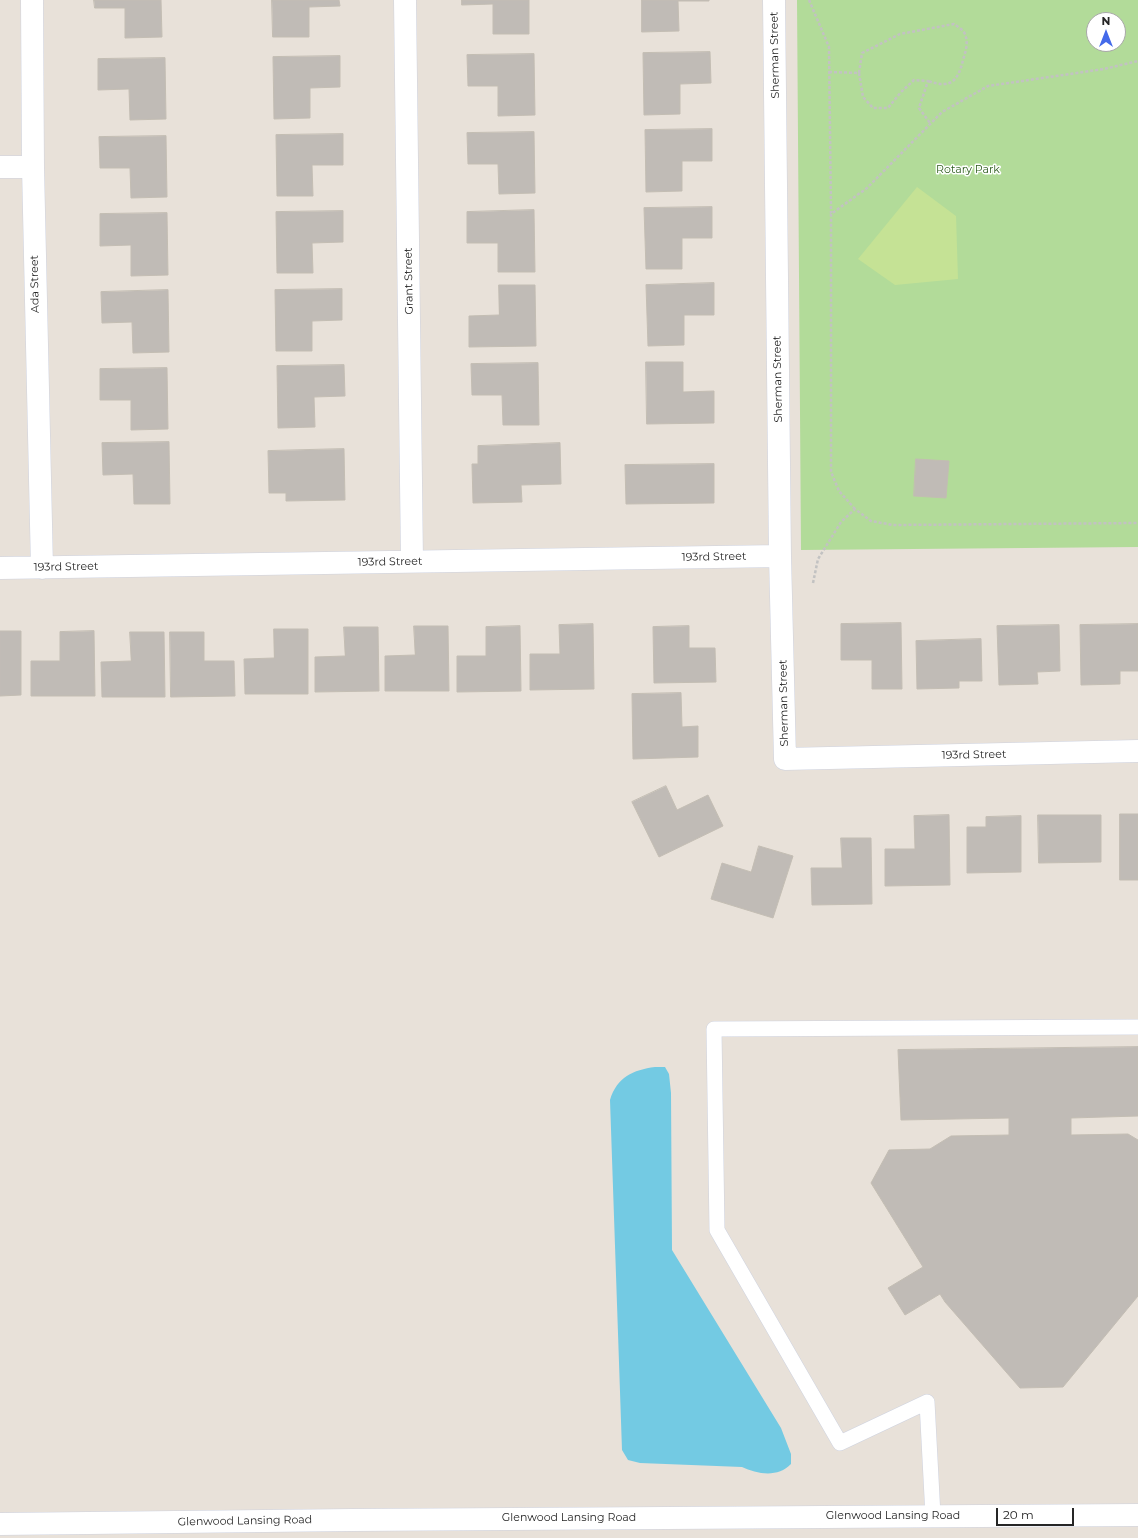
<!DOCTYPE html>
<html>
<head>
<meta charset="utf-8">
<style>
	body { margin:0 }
	#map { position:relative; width:1138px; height:1538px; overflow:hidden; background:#e8e1d9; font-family:Montserrat,sans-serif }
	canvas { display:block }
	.north { position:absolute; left:1086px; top:12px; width:40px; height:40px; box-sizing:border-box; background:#fff; border:1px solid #a8a8a8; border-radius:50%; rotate:0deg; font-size:11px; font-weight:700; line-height:16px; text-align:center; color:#262626 }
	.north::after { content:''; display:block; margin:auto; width:14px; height:18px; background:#446aea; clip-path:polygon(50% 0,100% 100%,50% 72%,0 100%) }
	.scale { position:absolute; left:996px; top:1508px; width:78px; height:18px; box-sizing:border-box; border:2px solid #262626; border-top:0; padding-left:5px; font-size:12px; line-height:14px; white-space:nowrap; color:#262626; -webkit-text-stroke:3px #fff; paint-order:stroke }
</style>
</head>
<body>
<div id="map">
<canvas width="1138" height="1538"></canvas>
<div class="north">N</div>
<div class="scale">20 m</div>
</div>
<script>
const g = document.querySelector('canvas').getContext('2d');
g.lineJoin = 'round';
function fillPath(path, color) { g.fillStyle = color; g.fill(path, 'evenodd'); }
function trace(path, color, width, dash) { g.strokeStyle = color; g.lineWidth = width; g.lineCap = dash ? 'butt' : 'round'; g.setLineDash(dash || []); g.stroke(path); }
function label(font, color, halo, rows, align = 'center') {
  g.font = font + ' Montserrat,sans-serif'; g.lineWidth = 3; g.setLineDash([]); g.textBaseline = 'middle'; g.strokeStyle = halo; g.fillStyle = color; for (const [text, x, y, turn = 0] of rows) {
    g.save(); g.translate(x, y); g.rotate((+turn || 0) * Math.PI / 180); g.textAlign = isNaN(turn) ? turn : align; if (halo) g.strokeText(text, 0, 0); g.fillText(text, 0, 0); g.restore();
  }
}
fillPath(new Path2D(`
	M797 0H1138V547L801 550ZM1094 20H1118V44H1094Z`), '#b2db99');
fillPath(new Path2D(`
	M917 187 956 216 958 279 895 285 858 259Z`), '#c5e295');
fillPath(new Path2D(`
	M655 1067H665L669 1074 671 1093 672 1250 781 1428 791 1454V1464C778 1478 757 1474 742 1467L640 1463 628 1460 622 1450 610 1100C617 1077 633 1070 655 1067Z`), '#73cae3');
const building = new Path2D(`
	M94 0H161L162 37 125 38V8H95Z
	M272 0H339L340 6 309 7V37H273Z
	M462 0H529V34H493V4L462 5Z
	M642 0H709V1H678L679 31 642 32Z
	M710 52 711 83 680 84V114L644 115 643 53Z
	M534 54 535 115 498 116V86H468L467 55Z
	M340 56V87L310 88V118L274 119 273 57Z
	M165 58 166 119 130 120 129 89 98 90V59Z
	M712 129V161H682V191L646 192 645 130Z
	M534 132 535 193 499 194 498 164H468L467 133Z
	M343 134V165H312L313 196H277L276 135Z
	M166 136 167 197 131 198 130 168H100L99 137Z
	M712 207V238H682V269H646L644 208Z
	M534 210 535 272H498V243H467V212Z
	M343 211V242L312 243 313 273H277L276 212Z
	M167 213 168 275 131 276V245L100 246V214Z
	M714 283V315H684V345L648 346 646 285Z
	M499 285H535L536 346 469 347V316L499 315Z
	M342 289V320L312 321V351H276L275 290Z
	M168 290 169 352 133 353 132 322 102 323 101 292Z
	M646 362H683V392L714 391V423L647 424Z
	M538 363 539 425H503L502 395H472L471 364Z
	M344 365 345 396 314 397 315 427 278 428 277 366Z
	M167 368 168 429 131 430V400H100V369Z
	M169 442 170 504H134L133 474 103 475 102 443Z
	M560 443 561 484 521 485 522 502 473 503 472 464H478V446Z
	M344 449 345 500 286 501V493H269L268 451Z
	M916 459 949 461 946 498 914 496Z
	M714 464V503L626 504 625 465Z
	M901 623 902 689H872V660H841V624Z
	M593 624 594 689 530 690V654H560L559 625Z
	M1138 624V671H1120V684L1081 685 1080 625Z
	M1059 625 1060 671 1037 672 1038 684 999 685 997 626Z
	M414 626H448L449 691H385V656L415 655Z
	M520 626 521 691 457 692V656H486V627Z
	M689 626V648H715L716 682 654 683 653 627Z
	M344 627H378L379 691 315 692V657L345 656Z
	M274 629H308V694H245L244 659 274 658Z
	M0 631H21V695L0 696Z
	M94 631 95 696H31V661H60V632Z
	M130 632H164L165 697H102L101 662 131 661Z
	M170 632H204V661H234L235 696 171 697Z
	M981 639 982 681H959V688L917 689 916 641Z
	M681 693 682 727 698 726V757L633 759 632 694Z
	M666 786 677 810 708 795 723 826 659 857 632 802Z
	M1120 814H1138V880H1120Z
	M949 815 950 885 885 886V849H915L914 816Z
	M1038 815H1101V862L1039 863Z
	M1021 816V872L967 873V827H986V817Z
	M841 838H871L872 904 812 905 811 868H842Z
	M759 846 793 856 773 918 711 899 722 863 751 872Z
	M1138 1047V1116L1071 1118V1135L1128 1134 1138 1140V1296L1063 1387 1020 1388 945 1302 940 1294 905 1315 888 1288 923 1267 871 1183 889 1150 930 1149 951 1136 1009 1135V1118L901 1120 898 1050Z`);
fillPath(building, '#c0bbb6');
trace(building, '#c3bdb3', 1);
const service = new Path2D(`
	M933 1516 927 1402 840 1443 717 1230 714 1029 1138 1027`);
const minor = new Path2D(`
	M32 0 33 167 42 568
	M405 0 412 561
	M774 0 780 556 785 759 1138 751
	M0 167H33
	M0 568 780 556`);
const secondary = new Path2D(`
	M0 1524 352 1520 1138 1515`);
trace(service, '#ced2df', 16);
trace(minor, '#ced2df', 23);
trace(secondary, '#ced2df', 23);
trace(new Path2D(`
	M809 0 829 47 831 213
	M829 72 859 73 863 97 873 108H888L901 92 914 80 928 81 919 108 930 123
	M859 73 862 53 900 34 954 24C957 26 962 29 964 32 969 42 966 50 963 60 958 81 951 89 928 81
	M855 509 839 491 831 472V214L867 188 942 112 988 86 1104 69 1138 61
	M813 583 818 559 841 522 855 509 871 521 893 525 1138 523`), '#c2c2c2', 2.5, [3, 2]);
trace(service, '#fff', 15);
trace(minor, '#fff', 22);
trace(secondary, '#fff', 22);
label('11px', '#262626', '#fff', [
	["Sherman Street",775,55,-91],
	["Grant Street",409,281,-91],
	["Ada Street",35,284,-91],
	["Sherman Street",778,379,-91],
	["193rd Street",714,557,-1],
	["193rd Street",390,562,-1],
	["193rd Street",66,567,-1],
	["Sherman Street",784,703,-91],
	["193rd Street",974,755,-1],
	["Glenwood Lansing Road",893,1516],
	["Glenwood Lansing Road",569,1518],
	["Glenwood Lansing Road",245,1521,-1]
]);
label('11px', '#2e5c1e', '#fff', [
	["Rotary Park",968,170]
]);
</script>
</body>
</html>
